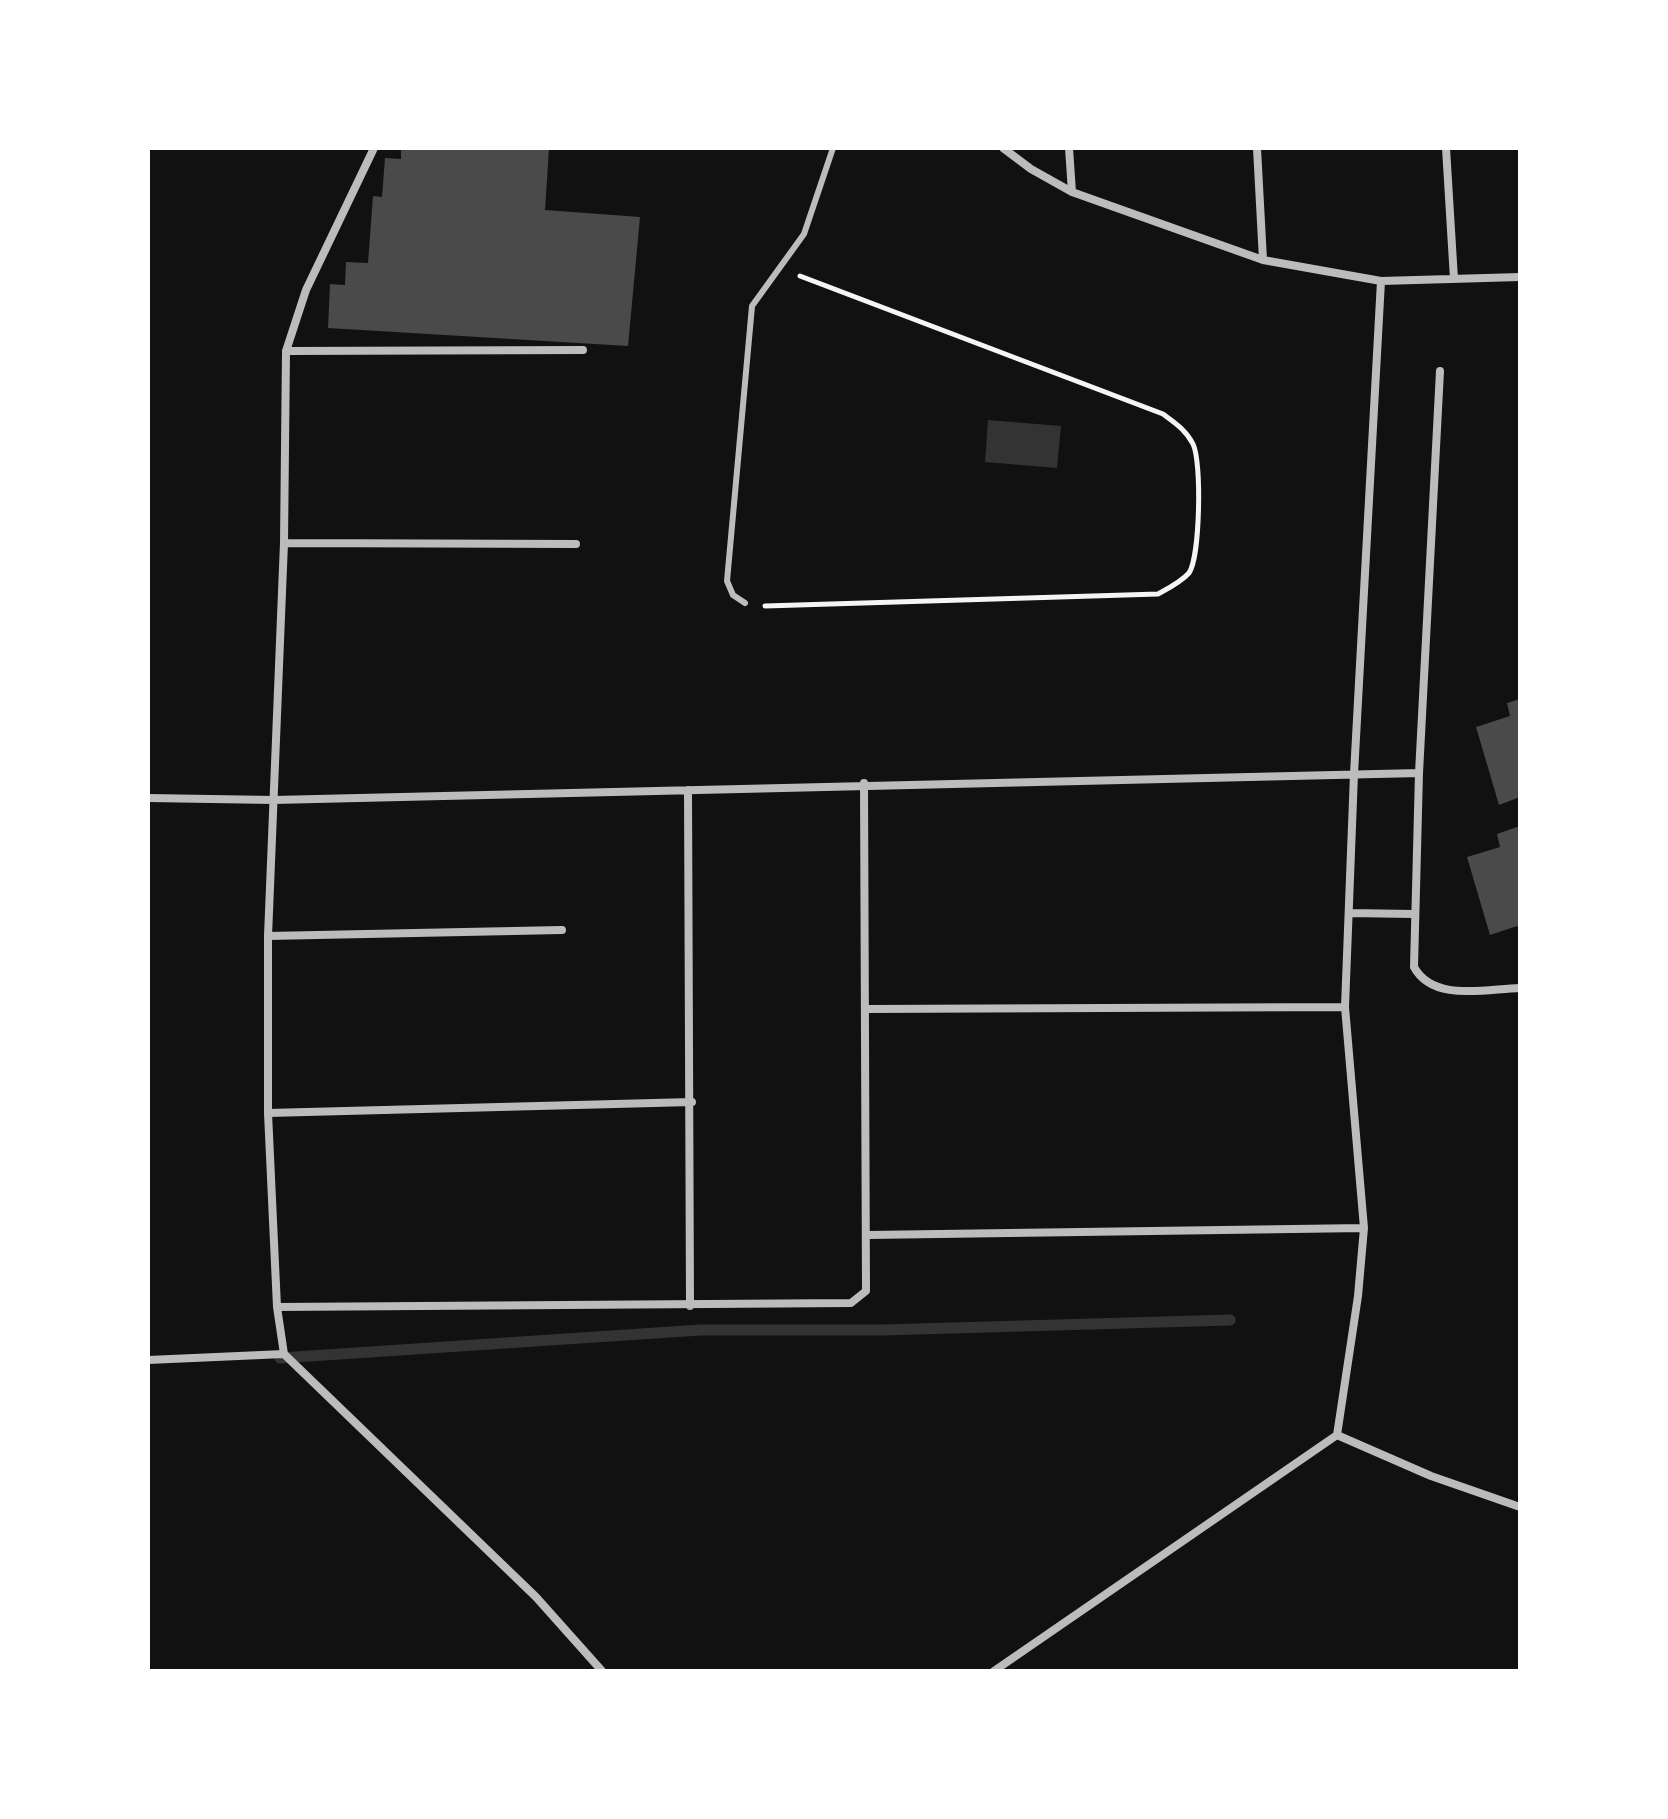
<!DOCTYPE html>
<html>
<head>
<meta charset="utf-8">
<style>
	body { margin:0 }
	#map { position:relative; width:1668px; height:1819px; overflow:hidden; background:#111; font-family:"Fira Sans Condensed",sans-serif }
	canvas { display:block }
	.frame { position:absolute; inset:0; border:150px solid #fff; pointer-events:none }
</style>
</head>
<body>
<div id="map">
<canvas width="1668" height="1819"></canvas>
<div class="frame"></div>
</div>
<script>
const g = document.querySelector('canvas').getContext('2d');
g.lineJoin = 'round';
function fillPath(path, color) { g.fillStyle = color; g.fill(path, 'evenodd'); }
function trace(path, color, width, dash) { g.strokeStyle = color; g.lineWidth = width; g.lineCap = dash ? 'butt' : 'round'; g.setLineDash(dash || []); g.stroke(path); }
fillPath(new Path2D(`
	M988 420 1061 426 1057 468 985 462Z`), '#333');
trace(new Path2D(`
	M280 1358 701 1330H883L1230 1320`), '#333', 11);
fillPath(new Path2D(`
	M401 148H549L545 210 640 217 628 346 328 328 330 284 345 285 346 262 368 263 373 196 382 197 385 158 401 159Z
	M1520 699V797L1499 805 1476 727 1510 716 1507 703Z
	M1520 826V930L1517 926 1490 935 1467 857 1500 847 1497 834Z`), '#4a4a4a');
trace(new Path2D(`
	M765 606 1158 594C1169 588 1181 582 1189 573 1200 557 1202 462 1193 444 1186 430 1175 423 1163 414L800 276`), '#f5f5f5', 5);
trace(new Path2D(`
	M745 603 733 595 727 581 752 306 804 234 833 148`), '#bcbcbc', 6);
trace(new Path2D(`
	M1003 148 1031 169 1072 192 1263 260 1381 281 1520 277
	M1069 148 1072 192
	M1257 148 1263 260
	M1446 148 1454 279
	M286 351 583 350
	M1440 371 1419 773 1414 967C1433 1002 1484 989 1520 988
	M284 543 576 544
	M688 790 690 1306
	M148 798 274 800 1419 773
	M1349 913 1413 914
	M268 936 562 930
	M867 1009 1345 1007
	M268 1113 692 1102
	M868 1235 1364 1228
	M277 1307 851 1303 866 1291 864 783
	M284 1354 277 1307 268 1113V936L284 543 286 351 306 290 374 148
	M284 1354 536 1597 602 1671
	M148 1360 284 1354
	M1337 1435 1358 1296 1364 1228 1345 1007 1354 774 1381 281
	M1337 1435 1431 1476 1520 1507
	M994 1671 1337 1435`), '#bcbcbc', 8);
</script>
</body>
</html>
